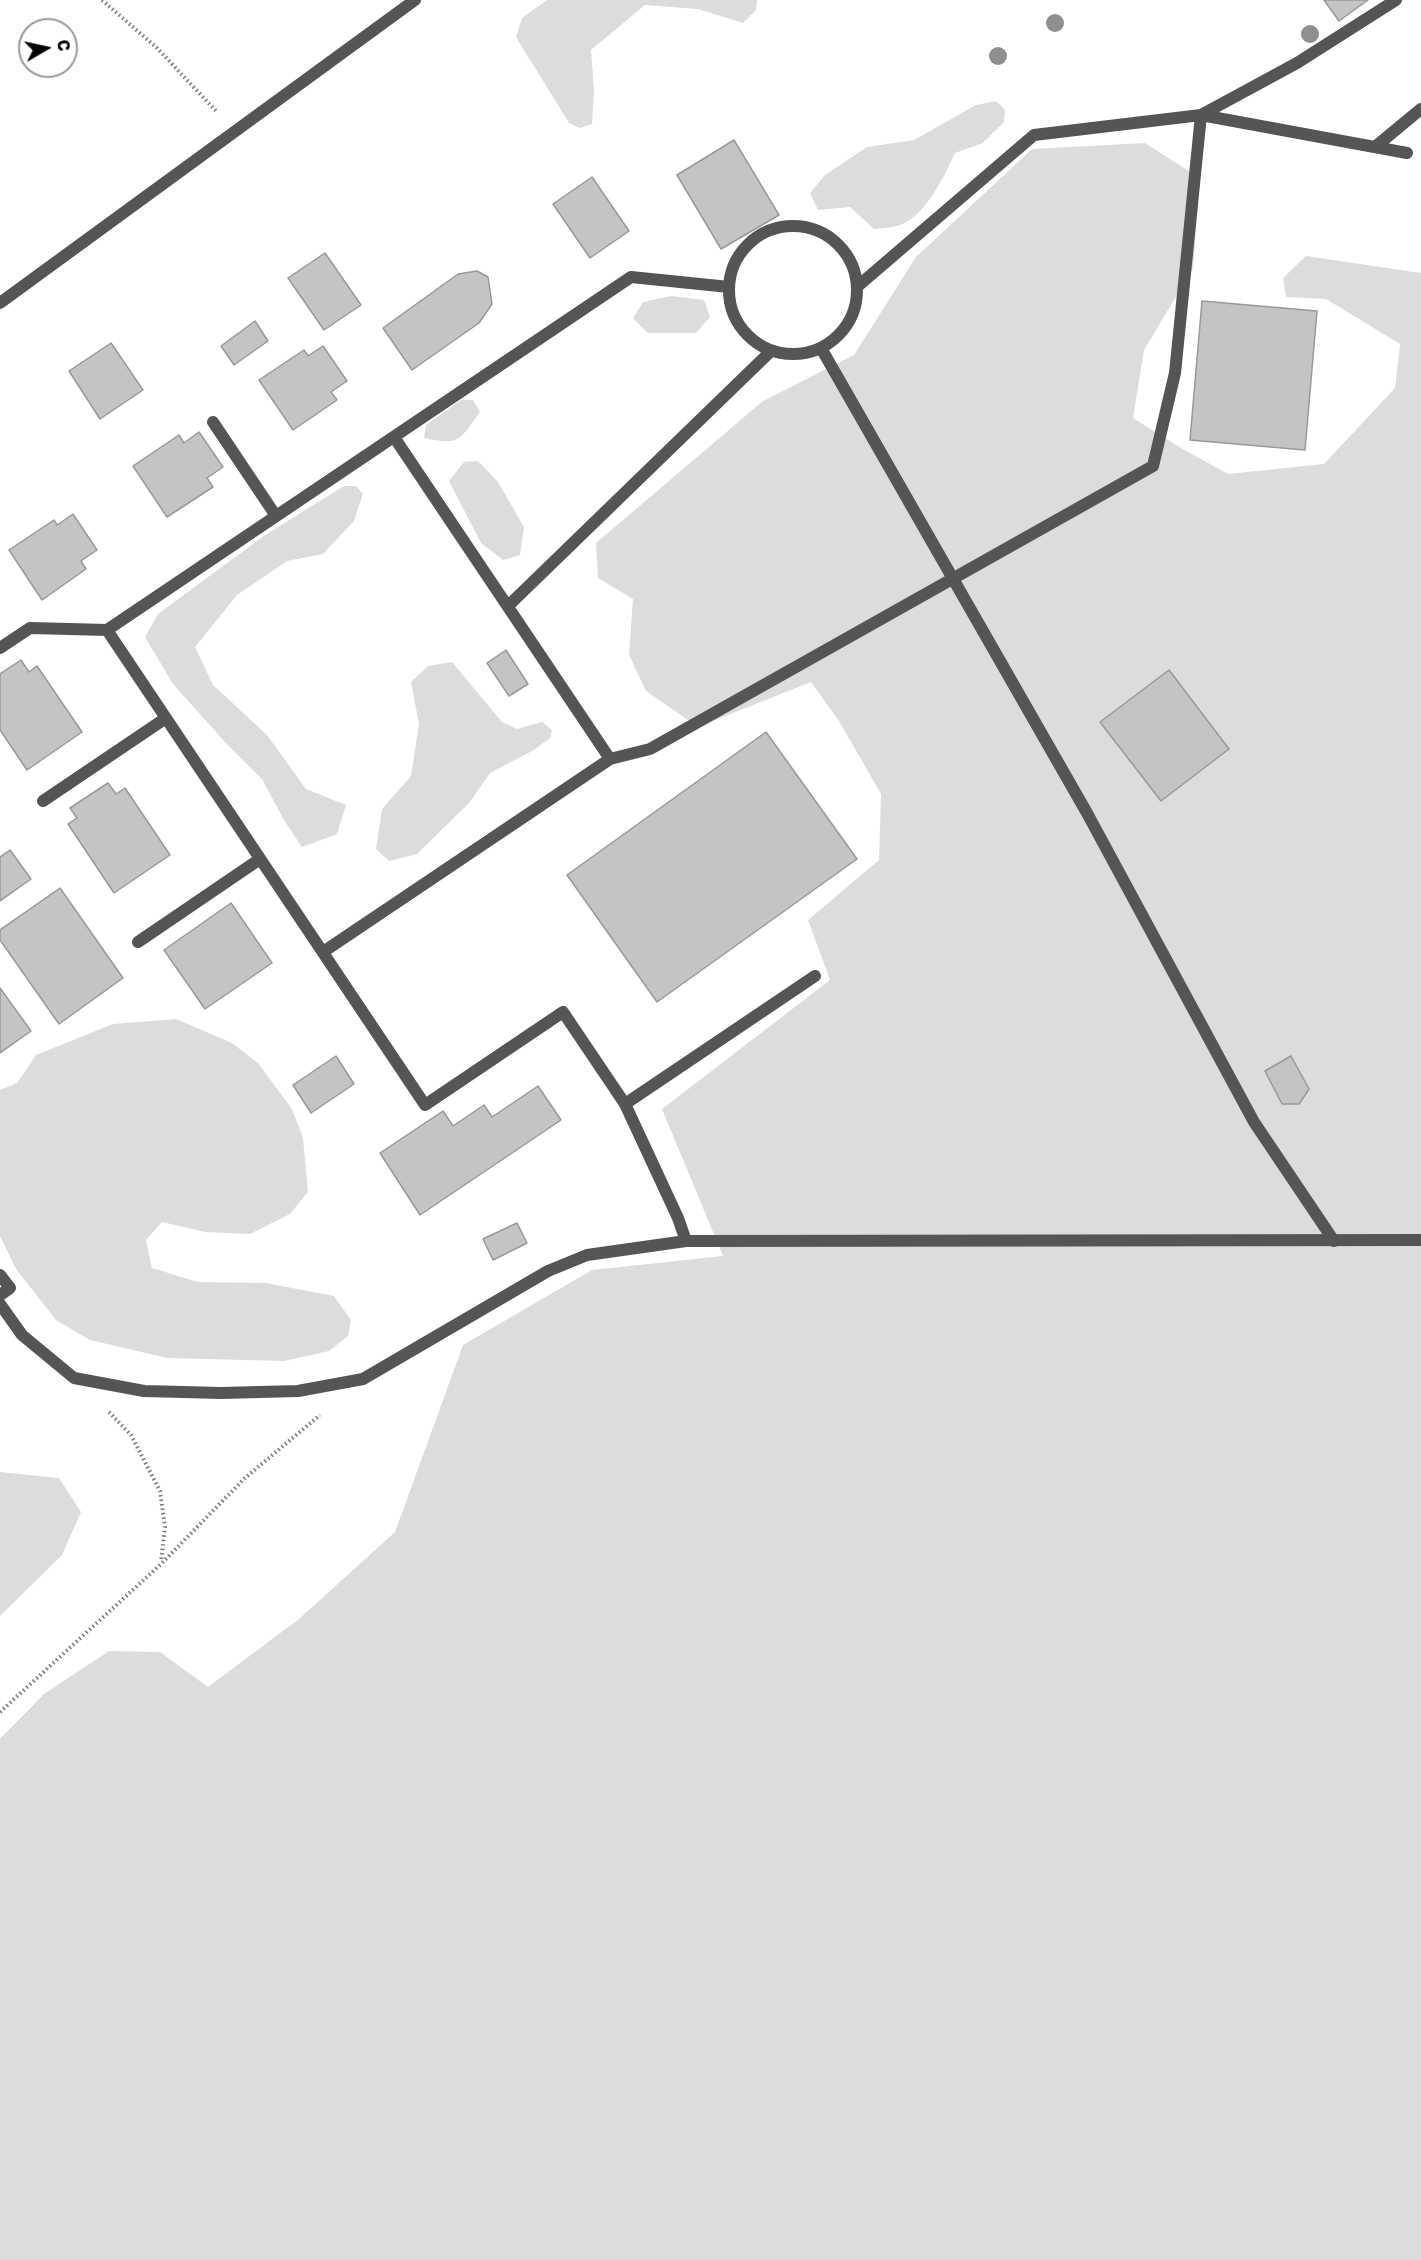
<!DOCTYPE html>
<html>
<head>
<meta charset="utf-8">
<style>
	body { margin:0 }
	#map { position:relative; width:1421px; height:2260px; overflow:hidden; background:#fff; font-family:"Golos Text",sans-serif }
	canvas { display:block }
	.north { position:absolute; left:18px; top:18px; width:60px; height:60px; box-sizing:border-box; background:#fff; border:2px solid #999; border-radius:50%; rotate:81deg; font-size:16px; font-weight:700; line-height:24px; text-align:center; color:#000 }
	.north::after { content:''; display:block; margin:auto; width:21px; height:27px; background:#000; clip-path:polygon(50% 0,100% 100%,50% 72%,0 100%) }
</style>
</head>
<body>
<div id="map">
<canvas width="1421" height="2260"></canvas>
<div class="north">С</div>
</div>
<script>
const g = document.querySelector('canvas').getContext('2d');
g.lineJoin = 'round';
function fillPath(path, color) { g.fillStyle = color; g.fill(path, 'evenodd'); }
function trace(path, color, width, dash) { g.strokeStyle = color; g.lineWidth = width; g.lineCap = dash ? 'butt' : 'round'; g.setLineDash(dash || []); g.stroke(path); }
fillPath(new Path2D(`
	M547 0H757L756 10 743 23 698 9 645 5 591 50 594 90 592 124 580 128 569 123 516 37 522 18Z
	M996 101 1005 110 1004 122 983 143 955 153C944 177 924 219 897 226 890 228 881 228 874 229L850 207 818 210 810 193 825 175 867 147 914 140 976 105Z
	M1145 143 1200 178 1193 268 1144 350 1133 418 1181 448 1228 474 1324 464 1395 388 1400 344 1326 299 1286 297 1283 278 1306 256 1421 273V2260H0V1739L44 1694 109 1651 160 1652 208 1687 299 1619 395 1532 463 1345 592 1270 723 1256 662 1109 830 980 808 920 879 860 881 794 839 721 811 682 698 727 646 691 629 655 633 599 598 578 596 543 763 401 854 355 916 257 1032 149Z
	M671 296 704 300 710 317 696 333H648L633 318 643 302Z
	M461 400H473L480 412C459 440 461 446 424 438L426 425Z
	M478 461 498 482 524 527 520 555 503 560 481 543 449 481 464 462Z
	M344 486H356L363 494 354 521 323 554 287 561 237 595 195 647 213 685 267 735 306 789 346 805 337 834 302 847 285 822 262 779 224 741 173 684 145 637 158 614 265 535Z
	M452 662 502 722 517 729 542 722 552 730 550 738 534 750 490 773 469 803 417 854 389 861 376 849 382 809 411 776 419 724 411 682 428 666Z
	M176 1019 232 1043 258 1063 292 1109 303 1138 308 1192 290 1214 250 1234 205 1232 162 1222 146 1240 152 1268 198 1282 266 1283 334 1296 351 1320 348 1336 329 1351 284 1361 167 1358 90 1340 56 1320 16 1269 0 1236V1090L17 1083 36 1055 113 1024Z
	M0 1472 59 1478 81 1512 62 1555 0 1616Z`), '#dcdcdc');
const building = new Path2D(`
	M1324 0H1368L1339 21Z
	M734 140 779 215 721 249 677 175Z
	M592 177 629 231 590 258 553 204Z
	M325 253 361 305 324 330 288 278Z
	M477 271 488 277 492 304 479 323 412 370 383 328 458 274Z
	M1202 301 1317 311 1305 450 1190 440Z
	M255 321 268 341 234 365 221 346Z
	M111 343 143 390 100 419 69 371Z
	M323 346 347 381 331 392 337 400 293 430 259 380 304 350 308 356Z
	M199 432 223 467 207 478 213 487 167 517 133 466 179 435 184 443Z
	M73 514 97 550 81 561 86 569 42 600 9 550 54 520 57 525Z
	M506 650 528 684 509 696 487 663Z
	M21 660 29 672 37 666 82 732 27 770 0 730V674Z
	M1169 670 1229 749 1161 801 1100 722Z
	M766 732 857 859 657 1002 567 875Z
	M108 783 116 794 125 788 170 855 114 893 68 824 77 818 70 808Z
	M10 850 31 879 0 901V857Z
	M60 888 123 978 59 1024 0 940V930Z
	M231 903 272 963 205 1009 164 950Z
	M0 988 31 1031 0 1053Z
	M336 1056 354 1084 311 1113 293 1085Z
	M1291 1056 1309 1089 1299 1104H1282L1265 1071Z
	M538 1086 561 1120 420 1215 380 1153 443 1111 453 1126 484 1105 492 1117Z
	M517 1223 527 1243 493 1260 483 1239Z`);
fillPath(building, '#c4c4c4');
trace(building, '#999', 1.5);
trace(new Path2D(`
	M102 0 157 48 217 112
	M109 1412 131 1435 160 1491 165 1527 161 1562
	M0 1712 161 1564 245 1478 320 1415`), '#777', 4, [1.5, 3]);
trace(new Path2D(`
	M1375 147 1421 109
	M729 290a64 64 0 1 1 128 0a64 64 0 1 1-128 0Z
	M858 286 1034 135 1201 115 1407 153
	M821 348 1087 813 1254 1122 1334 1241
	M213 422 276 516
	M508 606 771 351
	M0 648 30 628 107 630
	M610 759 650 749 1153 466 1175 373 1201 115 1297 63 1396 0
	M43 801 166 718
	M138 942 260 859
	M323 952 610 759 394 437
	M625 1104 815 976
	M686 1241 678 1218 625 1104 563 1012 425 1105 107 630 631 277 729 287
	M0 1275 10 1288 0 1295`), '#555', 12);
trace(new Path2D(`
	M0 303 415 0
	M0 1304 22 1335 74 1378 144 1391 221 1393 298 1391 363 1379 548 1271 587 1255 686 1241 1421 1240`), '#555', 12);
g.fillStyle = '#8f8f8f';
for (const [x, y] of [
	[1055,23],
	[1310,34],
	[998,56]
]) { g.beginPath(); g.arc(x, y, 9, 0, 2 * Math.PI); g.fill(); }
</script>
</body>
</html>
